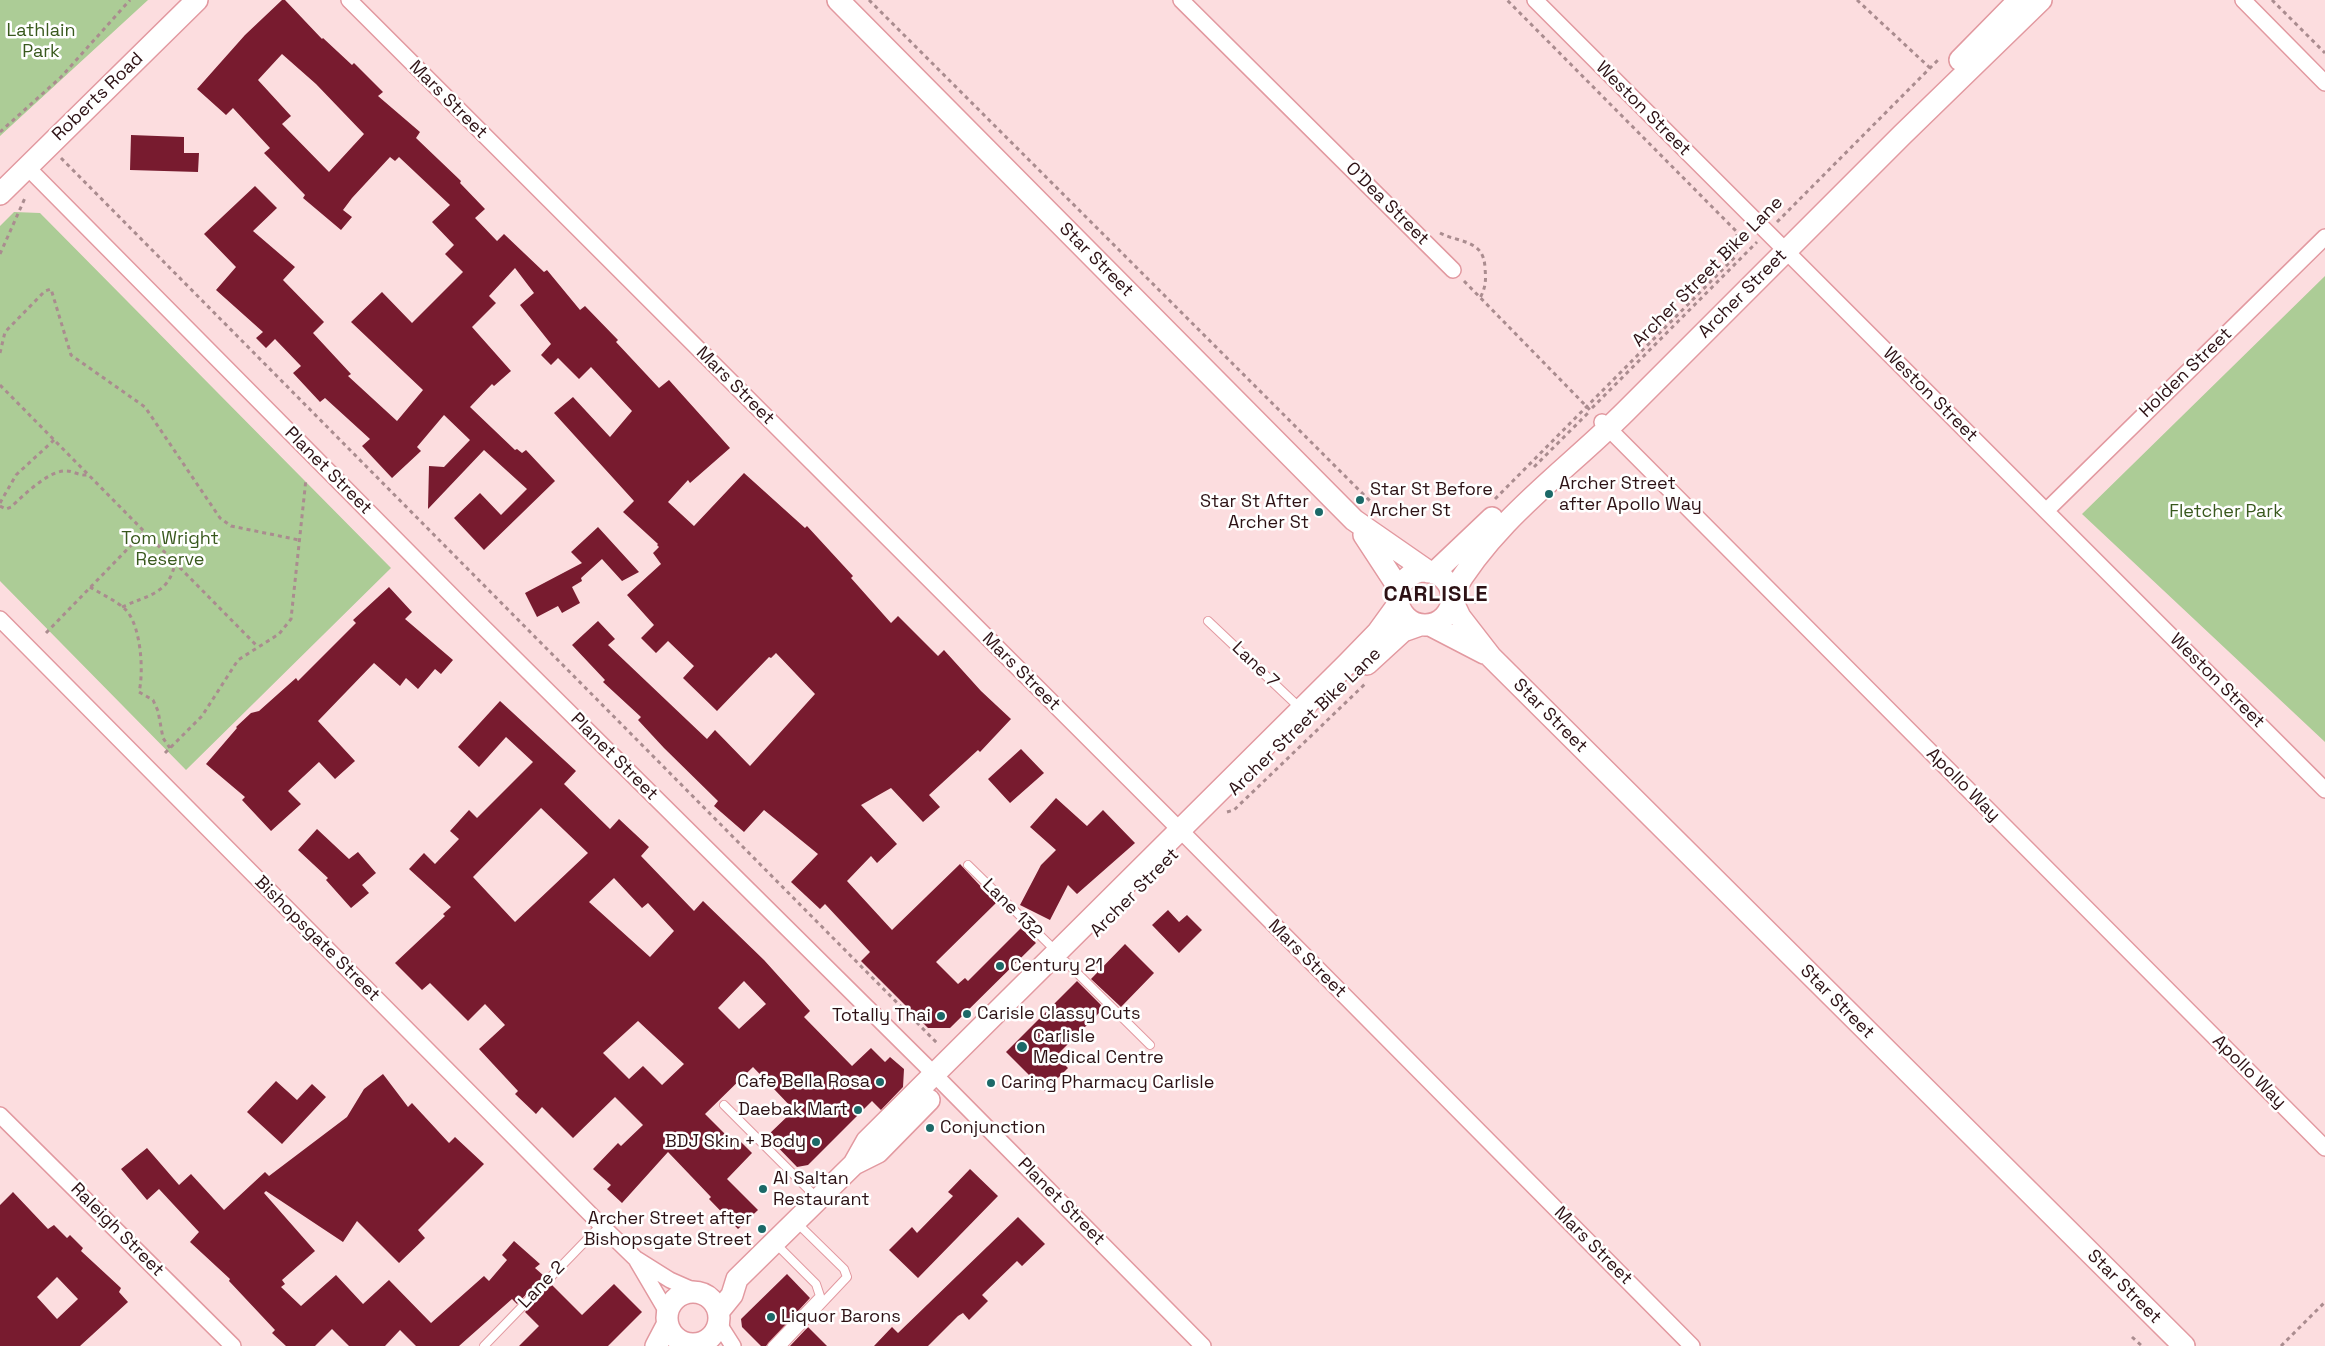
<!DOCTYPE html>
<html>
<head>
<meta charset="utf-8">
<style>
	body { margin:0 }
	canvas { display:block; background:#fcdddf }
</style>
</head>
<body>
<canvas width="2325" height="1346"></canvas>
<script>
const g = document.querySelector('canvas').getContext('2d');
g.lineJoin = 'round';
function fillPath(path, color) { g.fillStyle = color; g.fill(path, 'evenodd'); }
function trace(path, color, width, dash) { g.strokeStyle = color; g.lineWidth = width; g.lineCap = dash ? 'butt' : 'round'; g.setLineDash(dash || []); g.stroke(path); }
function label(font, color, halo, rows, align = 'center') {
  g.font = font + ' "Space Grotesk",sans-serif'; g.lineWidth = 5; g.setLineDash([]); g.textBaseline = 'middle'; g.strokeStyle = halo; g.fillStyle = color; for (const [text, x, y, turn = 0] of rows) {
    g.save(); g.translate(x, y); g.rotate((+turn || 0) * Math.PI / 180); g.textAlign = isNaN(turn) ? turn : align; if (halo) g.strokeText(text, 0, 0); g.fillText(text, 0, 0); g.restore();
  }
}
fillPath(new Path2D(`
	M0 0H148L0 136Z
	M14 212 40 213 391 568 186 770 0 581V226Z
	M2325 276V742L2082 514Z`), '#accc96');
fillPath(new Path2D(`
	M282 0H285L322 39 323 38 352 65 354 63 383 92 378 96 420 132 416 138 461 181 460 183 485 209 475 218 497 241 504 234 544 272 547 270 580 310 585 306 618 340 616 342 659 388 669 380 730 448 690 483 688 480 668 502 694 526 744 473 805 528 807 526 853 576 851 578 891 623 898 616 938 656 944 650 981 691 1011 719 980 752 978 750 929 795 940 807 923 822 891 788 861 805 897 844 877 863 871 856 847 881 892 930 960 864 996 903 936 962 958 984 965 978 968 981 1021 928 1036 943 950 1028H928L861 961 870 952 825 904 820 909 791 882 818 854 764 810 744 832 714 806 718 801 664 748 638 720 641 717 603 682 605 680 572 645 598 621 615 639 608 645 707 739 715 730 750 766 815 694 776 653 771 658 769 657 717 711 683 678 694 666 668 641 656 653 641 638 654 625 627 595 661 564 653 553 659 547 657 545 658 544 623 512 634 501 554 413 573 397 610 437 632 411 591 367 579 379 558 358 551 365 541 355 551 344 520 305 534 293 515 268 489 296 496 303 472 327 511 371 494 386 492 384 470 407 515 450 517 449 522 453 526 450 555 481 484 550 454 518 480 493 501 515 527 489 484 450 428 509 429 466 444 467 470 440 444 415 417 447 421 451 392 478 362 446 370 439 325 398 320 402 293 373 301 366 275 339 266 348 256 338 263 332 216 290 236 267 204 234 255 186 277 208 253 231 295 267 283 280 324 322 313 333 351 374 348 376 397 421 423 390 351 322 382 292 412 323 463 272 445 254 454 245 432 222 450 205 399 157 395 161 390 157 352 198 343 210 352 217 341 230 303 198 305 195 264 153 270 148 233 108 226 115 197 89 245 35ZM282 54 316 84 364 134 329 172 282 124 291 116 258 80Z
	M131 135 184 137V153H199L198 172 130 170Z
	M598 527 639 572 622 581 602 559 581 578 582 581 572 587 580 603 562 613 558 606 537 617 525 593 582 563 571 552Z
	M389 587 412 612 405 619 453 660 441 674 435 669 418 689 406 678 400 686 374 663 318 721 355 761 335 779 319 762 288 791 301 804 271 831 242 800 245 797 206 764 237 728 236 727 251 713 259 711 296 678 298 681 356 623 353 620Z
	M500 701 576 771 564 784 610 829 619 819 649 847 641 856 694 911 703 901 764 960 810 1011 804 1017 852 1066 871 1048 885 1062 890 1057 904 1069 903 1087 881 1110 872 1101 808 1165 797 1167 767 1136 794 1110 753 1067 705 1114 731 1140 735 1136 752 1153 727 1179 758 1210 738 1229 709 1199 711 1197 668 1152 622 1203 607 1189 611 1185 593 1169 618 1143 621 1146 643 1125 615 1097 573 1138 542 1107 536 1114 515 1094 518 1091 479 1049 505 1025 485 1004 468 1021 430 983 422 990 395 963 445 916 443 914 451 907 409 869 424 853 435 864 459 839 450 831 469 810 477 818 533 762 506 737 479 767 458 747ZM541 808 588 853 515 922 473 877ZM614 878 642 908 648 903 674 931 650 957 589 902ZM744 981 766 1004 739 1029 718 1008ZM638 1021 684 1064 662 1085 643 1066 629 1079 603 1053Z
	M1021 749 1044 773 1010 803 988 779Z
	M1056 798 1087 826 1103 810 1135 843 1077 894 1068 885 1050 920 1020 905 1041 865 1056 850 1030 827Z
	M317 829 349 859 358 852 376 873 362 885 369 893 351 908 326 880 328 878 298 850Z
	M1168 910 1179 922 1187 915 1202 930 1179 953 1152 925Z
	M1125 944 1154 973 1121 1007 1091 979Z
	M1077 981 1104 1008 1056 1056 1068 1068 1045 1091 1006 1052Z
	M383 1074 408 1107 412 1103 449 1143 455 1137 484 1164 418 1230 425 1238 399 1263 357 1221 343 1242 266 1191 264 1193 315 1251 282 1280 285 1284 281 1287 301 1306 336 1275 363 1304 389 1280 431 1323 484 1276 489 1281 507 1260 502 1255 514 1241 540 1264 535 1268 544 1276 517 1304 512 1299 459 1346H416L400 1330 385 1346H349L332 1329 315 1346H286L272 1333 275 1330 229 1281 230 1279 190 1242 199 1232 159 1189 147 1200 121 1169 147 1148 179 1185 191 1174 224 1210 265 1172 269 1176 347 1117 364 1089Z
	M276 1081 297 1100 312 1084 326 1097 282 1144 247 1112Z
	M970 1169 998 1196 918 1278 889 1250 912 1227 917 1233 953 1196 948 1192Z
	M13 1192 48 1229 54 1225 67 1238 70 1235 83 1248 81 1251 121 1288 119 1292 128 1302 80 1346H0V1205ZM57 1277 78 1299 57 1319 37 1297Z
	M1018 1217 1045 1244 1022 1266 1017 1261 982 1295 988 1301 969 1320 963 1313 958 1316 928 1346H874L892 1327 898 1333Z
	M787 1274 810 1298 766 1346H761L742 1327 741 1319Z
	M551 1284 582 1315 614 1284 642 1312 608 1346H519L539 1326 525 1312Z
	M808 1327 827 1346H790Z`), '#781b2f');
const lane = new Path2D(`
	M1208 621 1300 708
	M968 865 1056 951
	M1066 962 1150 1045
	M724 1105 818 1199
	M484 1346 601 1225
	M772 1346 820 1296 816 1284 775 1243
	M782 1346 847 1277 844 1269 797 1223`);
const street = new Path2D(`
	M349 0 1189 839 1692 1346
	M1181 0 1453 270
	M1535 0 2325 790
	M2243 0 2325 83
	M27 167 462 606 929 1069 1203 1346
	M1602 422 2325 1148
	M2047 510 2325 237
	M0 619 601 1225 635 1258 670 1280 695 1291
	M0 1115 233 1346
	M637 1261 667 1312
	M719 1324 733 1346
	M703 1343 706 1346`);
const secondary = new Path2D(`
	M838 0 1354 520 1429 572
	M1960 60 2019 0
	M0 194 197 0
	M1364 535 1400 590
	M1398 598a27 27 0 1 1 54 0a27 27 0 1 1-54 0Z
	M1434 573 1492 518
	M1452 594C1494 520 1566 471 1625 412 1718 320 1810 227 1902 135 1948 90 1995 45 2041 0
	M1452 600 1460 617 1491 657 2184 1346
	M1430 625 1484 653
	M1367 664 1403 631 1420 625
	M854 1164 878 1152 929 1100
	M667 1318a26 26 0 1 1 52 0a26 26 0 1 1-52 0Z
	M719 1311 732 1295 737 1279 854 1164 867 1141 1347 664 1378 632 1399 603
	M656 1346 667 1325`);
trace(lane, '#e299a0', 10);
trace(street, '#e299a0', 18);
trace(secondary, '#e299a0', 24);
trace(new Path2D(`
	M869 0 1385 516
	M1857 0 1930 68
	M2272 0 2325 53
	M0 132 61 77 130 0
	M61 158 938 1044
	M1777 222 1940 58
	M1440 233C1459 243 1484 239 1485 268 1486 280 1486 287 1480 298
	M0 254 25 198
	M1464 281 1590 410
	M0 353 5 332 45 291 51 289 71 355 145 407 220 518 231 526 299 540
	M0 385 258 647
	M1592 408 1757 242
	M1534 467 1588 413
	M1495 499 1736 256 1737 232 1507 0
	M0 503 16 475 54 440
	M0 506 6 509 11 507C24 495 47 472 64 471 72 470 79 476 87 475
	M90 587C101 594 117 601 126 610 141 626 144 672 139 692L153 700 158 711 163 738 170 748
	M1474 603 1478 599V591
	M122 607C148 595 169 594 175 563
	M46 633 144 532
	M165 753 202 716 238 660 279 634 291 619 306 479
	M1227 812 1234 810 1366 683
	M2132 1337 2142 1346
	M2281 1346 2325 1302`), '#aa8c8f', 3, [4, 4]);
trace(lane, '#fff', 8);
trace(street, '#fff', 15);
trace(secondary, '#fff', 21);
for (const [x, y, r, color] of [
	[1549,494,5,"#1c6968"],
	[1360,500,5,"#1c6968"],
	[1319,512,5,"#1c6968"],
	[1000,966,5,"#1c6968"],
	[967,1014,5,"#1c6968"],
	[941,1016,5,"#1c6968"],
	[1022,1047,6,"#1c6968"],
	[880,1082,5,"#1c6968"],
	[991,1083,5,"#1c6968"],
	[858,1110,5,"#1c6968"],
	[930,1128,5,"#1c6968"],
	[816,1142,5,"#1c6968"],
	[763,1189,5,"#1c6968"],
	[762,1229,5,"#1c6968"],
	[771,1317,5,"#1c6968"]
]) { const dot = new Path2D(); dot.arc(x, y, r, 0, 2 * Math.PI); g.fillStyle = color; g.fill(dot); trace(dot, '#fff', 2); }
label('18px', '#39591e', '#fff', [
	["Lathlain",41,31],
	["Park",41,52],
	["Fletcher Park",2226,512],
	["Tom Wright",170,539],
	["Reserve",170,560]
]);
label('18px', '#2d1215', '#fff', [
	["Roberts Road",98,97,-44],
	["Mars Street",448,100,45],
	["Weston Street",1643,109,45],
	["O'Dea Street",1387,204,45],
	["Star Street",1096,260,45],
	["Archer Street Bike Lane",1708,272,-45],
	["Archer Street",1743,294,-45],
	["Holden Street",2186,373,-44],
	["Mars Street",735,386,45],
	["Weston Street",1930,395,45],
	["Planet Street",328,471,45],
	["Lane 7",1255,665,44],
	["Mars Street",1021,672,45],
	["Weston Street",2217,681,45],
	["Star Street",1550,716,45],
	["Archer Street Bike Lane",1305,722,-44],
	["Planet Street",614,757,45],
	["Apollo Way",1963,785,45],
	["Archer Street",1135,893,-45],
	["Lane 132",1012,909,45],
	["Bishopsgate Street",317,939,45],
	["Mars Street",1307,959,45],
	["Star Street",1837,1002,45],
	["Apollo Way",2249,1072,45],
	["Planet Street",1061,1202,45],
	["Raleigh Street",117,1230,45],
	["Mars Street",1593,1246,45],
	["Lane 2",542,1285,-46],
	["Star Street",2124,1287,45]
]);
label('18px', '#2d1215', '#fff', [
	["Archer Street",1559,484],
	["after Apollo Way",1559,505],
	["Star St Before",1370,490],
	["Archer St",1370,511],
	["Star St After",1309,502,"right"],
	["Archer St",1309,523,"right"],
	["Century 21",1010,966],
	["Carisle Classy Cuts",977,1014],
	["Totally Thai",931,1016,"right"],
	["Carlisle",1033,1037],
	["Medical Centre",1033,1058],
	["Cafe Bella Rosa",870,1082,"right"],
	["Caring Pharmacy Carlisle",1001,1083],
	["Daebak Mart",848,1110,"right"],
	["Conjunction",940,1128],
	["BDJ Skin + Body",806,1142,"right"],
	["Al Saltan",773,1179],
	["Restaurant",773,1200],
	["Archer Street after",752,1219,"right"],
	["Bishopsgate Street",752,1240,"right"],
	["Liquor Barons",781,1317]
], 'left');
g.letterSpacing = '1px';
label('bold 22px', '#2d1215', '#fff', [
	["CARLISLE",1436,595]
]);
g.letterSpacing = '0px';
</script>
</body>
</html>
